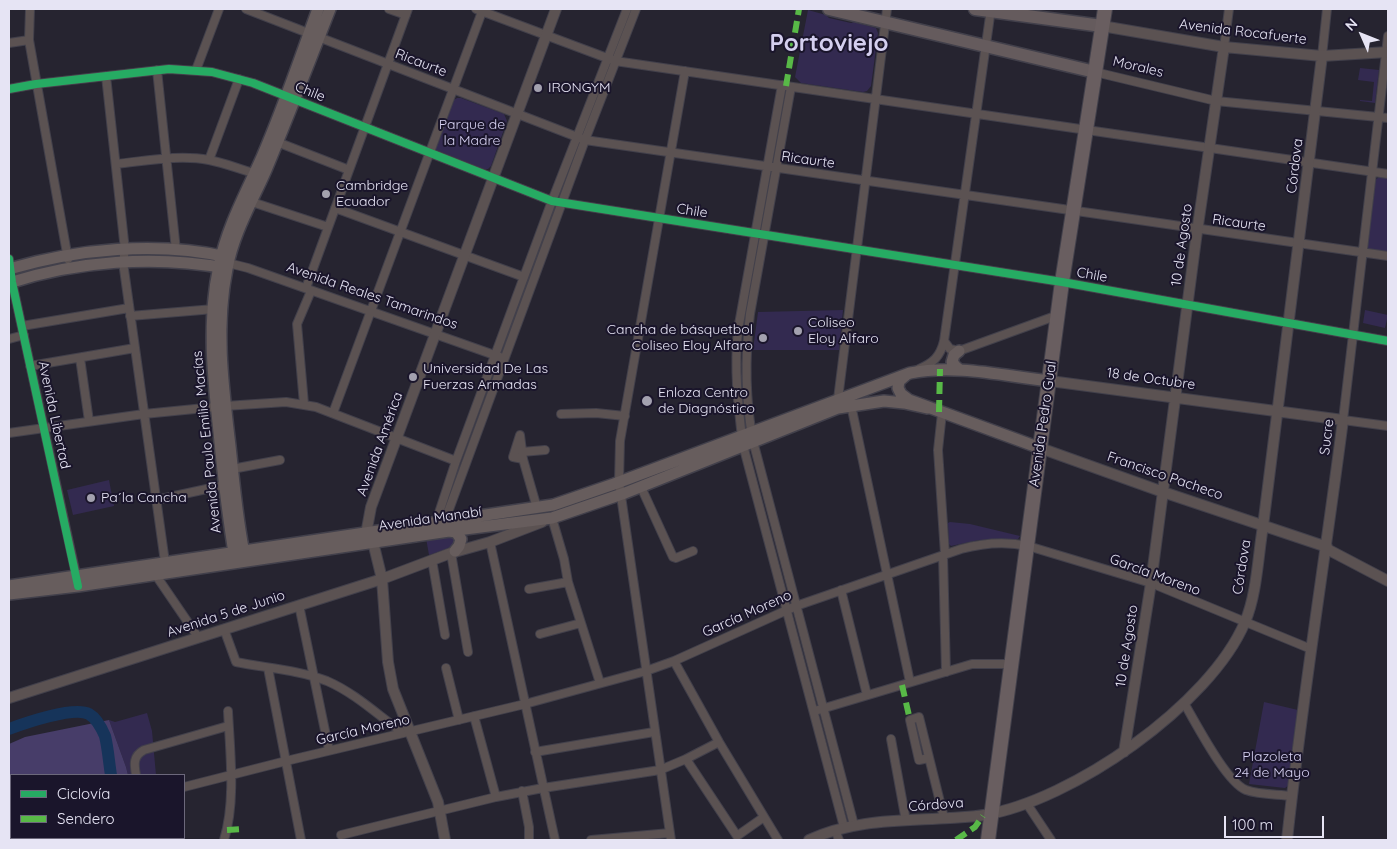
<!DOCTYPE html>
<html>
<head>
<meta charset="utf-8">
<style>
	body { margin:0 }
	#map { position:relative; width:1397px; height:849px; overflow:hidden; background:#262430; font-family:Quicksand,sans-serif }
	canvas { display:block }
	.frame { position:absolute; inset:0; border:10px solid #e6e4f4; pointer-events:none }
	.legend { position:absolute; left:10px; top:774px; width:175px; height:65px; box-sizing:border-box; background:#1a152b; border:1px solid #6c687b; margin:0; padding:6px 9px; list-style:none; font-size:15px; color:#e6e4f4 }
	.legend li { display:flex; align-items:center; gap:10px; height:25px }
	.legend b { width:25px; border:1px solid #6c687b }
	.north { position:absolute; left:1337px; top:10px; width:50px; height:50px; -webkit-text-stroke:4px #1a152b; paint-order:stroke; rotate:314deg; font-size:14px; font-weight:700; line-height:20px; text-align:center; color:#e6e4f4 }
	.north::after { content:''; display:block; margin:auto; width:18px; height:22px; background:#e6e4f4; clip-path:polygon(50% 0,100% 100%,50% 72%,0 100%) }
	.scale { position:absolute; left:1224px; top:816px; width:100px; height:22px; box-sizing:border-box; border:2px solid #e6e4f4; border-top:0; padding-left:6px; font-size:15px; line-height:18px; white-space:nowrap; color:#e6e4f4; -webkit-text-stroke:4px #1a152b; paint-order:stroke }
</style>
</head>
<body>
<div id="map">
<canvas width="1397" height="849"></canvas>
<div class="frame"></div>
<ul class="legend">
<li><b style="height:6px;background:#26ab63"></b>Ciclovía</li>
<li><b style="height:6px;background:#58b947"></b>Sendero</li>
</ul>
<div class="north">N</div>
<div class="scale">100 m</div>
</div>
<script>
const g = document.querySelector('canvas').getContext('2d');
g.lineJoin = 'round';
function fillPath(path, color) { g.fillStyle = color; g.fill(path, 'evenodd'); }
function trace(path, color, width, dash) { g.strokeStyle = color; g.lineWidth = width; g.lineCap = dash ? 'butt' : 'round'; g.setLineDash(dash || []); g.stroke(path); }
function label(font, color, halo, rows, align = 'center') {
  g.font = font + ' Quicksand,sans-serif'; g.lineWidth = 4; g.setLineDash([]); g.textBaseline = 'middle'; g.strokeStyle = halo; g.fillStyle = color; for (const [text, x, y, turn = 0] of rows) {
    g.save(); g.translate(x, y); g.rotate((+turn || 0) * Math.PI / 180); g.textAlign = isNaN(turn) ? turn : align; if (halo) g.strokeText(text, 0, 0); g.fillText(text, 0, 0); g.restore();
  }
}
fillPath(new Path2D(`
	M808 10 826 15 829 18 851 23 854 22 876 28 878 33 871 86 867 91 863 92 801 83 795 77Z
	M1360 68 1379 70 1375 103 1360 101V100L1372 101 1374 82 1358 80Z
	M457 98H461L504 114 507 121 491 166 488 169H484L436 150V146L454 100Z
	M1379 177 1388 178V253L1371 250 1367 248 1374 181Z
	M843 310 839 350H753L758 312Z
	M1365 310 1388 315 1385 328 1363 323Z
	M109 480 114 506 73 515 67 490Z
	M950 522 970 524 1020 536 1018 539 979 540 951 546 949 544 948 523Z
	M457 535 455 546 429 555 426 538Z
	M1264 702 1298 710 1289 785 1285 788 1249 784Z
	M147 713 152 731 156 775H128L126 767 109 720 115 722Z`), '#332a50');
fillPath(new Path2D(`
	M109 720 126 767 128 775H11V838H143L144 840H9V744L25 737Z`), '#473d69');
trace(new Path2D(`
	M9 729C25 723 74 706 89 714 96 718 102 729 105 736 108 748 109 763 111 775
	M119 838 120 840`), '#16345a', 12);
const minor = new Path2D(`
	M30 9 29 40 68 259
	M246 9 585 140 1388 256
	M389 9 406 15
	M476 9 615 61 1388 174
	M887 9 838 399 851 405 910 682
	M1388 36 1343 420 1388 426
	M9 43 29 40
	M1224 47 1229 9
	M1322 56 1327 9
	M157 70 176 250
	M196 70 219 9
	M1095 72 1216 101 1388 118
	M106 76 125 250 123 262 165 562 155 574 198 637
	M782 85 738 330C734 368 738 406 743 445L844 827
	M791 87 750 314C745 356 745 399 753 441L854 825
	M9 89 36 84 169 69 212 72 253 83 552 201 1062 282 1388 341
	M277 142 349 170
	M209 160 239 79
	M116 164C146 161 179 154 209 160 225 163 239 169 254 173
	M252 202 328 227
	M335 208 524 277
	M9 259 12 282 77 579
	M228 263 248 268 500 357
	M306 288 408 9
	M130 316 214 309
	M22 326 129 308
	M9 339 24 335
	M944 341 950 349 959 351 1058 315
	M80 358 89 421
	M30 366 135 348
	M919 369C933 363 940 357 944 341L991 9
	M304 404 297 324 311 291
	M333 413 483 9
	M942 413 938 450 945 554 943 555 946 672
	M561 414 596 413 625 416
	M9 433 144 414 225 406 286 402 316 407 456 461
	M522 452 545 450
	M523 459 513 457 520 435 523 459 537 508
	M232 469 280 460
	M641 487 673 557 676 558 693 551
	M156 500 225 485
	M552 518 564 559 568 582 600 683
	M444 523 585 140 636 9
	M435 525 456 461 552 201 627 9
	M490 542 555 840
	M451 553 468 652
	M432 560 445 635
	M529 589 568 582
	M841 590 867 695
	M299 605 329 750
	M224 629 236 662C266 668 299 670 327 681 355 693 379 716 403 733
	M540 634 581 623
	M674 661 719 742 778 840
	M268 668 301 840
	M446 668 459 720
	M1184 703C1196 723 1226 782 1246 790 1260 795 1277 794 1292 796
	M818 710 972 664H1012
	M474 716 496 797
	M891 739 906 821
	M535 752 654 732
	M929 758 919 760 910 720 919 717 944 818
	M686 759 737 836 764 817
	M136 775C134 764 133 756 144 750L228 726
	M184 787 286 761 525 704 646 671 674 661 796 606 961 549C983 543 1005 541 1028 546L1151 583 1311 649
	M522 791 529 827V840
	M1027 804 1051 840
	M835 830 839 840
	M341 835 496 797 543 788 660 770 686 759 719 742
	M224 840C236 801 230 752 228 711
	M591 840 670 833
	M671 840 619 482 620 441 685 71`);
const tertiary = new Path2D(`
	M1102 26 1224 47 1322 56 1388 52
	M1050 381 1343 420C1325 560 1302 700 1287 840
	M1040 448 1163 492 1327 547V549L1388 581
	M9 698 382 579 451 553 490 542 542 522
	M1124 752 1151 583 1196 239 1224 47
	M445 840 438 802 393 689 388 662 382 579 373 542 366 534 371 507 556 9
	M809 840C853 819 903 821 950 818 962 817 973 817 984 815 1071 801 1210 705 1245 622 1257 594 1258 556 1263 526L1322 56`);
const secondary = new Path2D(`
	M9 269C77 249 157 241 227 257
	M9 283C77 261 154 255 225 268
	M959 351 954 355 952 362 956 367 960 370
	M906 375 899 381 898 388 901 394 909 400 1040 448
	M449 531 456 532 461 539 459 546 455 551
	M245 558C237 521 234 483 230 446 223 387 215 327 227 269 233 234 252 202 266 170 288 117 309 63 330 9
	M235 559C228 517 223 474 219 432 213 377 207 320 219 266 227 227 246 193 262 157 283 109 300 58 318 9
	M9 586 553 505 614 484 910 373C956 364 1004 376 1050 381
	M9 594 78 586 449 531 552 518 625 493 838 408 884 401 904 403 927 408`);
const primary = new Path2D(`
	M829 9 1095 72
	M975 9 1102 26`);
const trunk = new Path2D(`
	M988 840 1062 282 1105 9`);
trace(minor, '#42404b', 10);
trace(tertiary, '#42404b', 12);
trace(secondary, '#42404b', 14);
trace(primary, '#42404b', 15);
trace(trunk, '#42404b', 16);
trace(minor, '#5b5252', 8);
trace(tertiary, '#5b5252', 10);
trace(secondary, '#675d5d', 11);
trace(primary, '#655b5d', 12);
trace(trunk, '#695e60', 14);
trace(new Path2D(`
	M786 86 799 9
	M939 412 940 369
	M902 685 910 720
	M227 830 242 829
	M956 840 975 827 983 816`), '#58b947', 6, [12, 6]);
trace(new Path2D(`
	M9 89 36 84 169 69 212 72 253 83 552 201 1062 282 1388 341
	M9 259 12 282 78 586`), '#26ab63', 8);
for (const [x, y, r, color] of [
	[538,88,5,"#a3a1af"],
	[326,194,5,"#a3a1af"],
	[798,331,5,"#a3a1af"],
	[763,338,5,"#a3a1af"],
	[413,377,5,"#a3a1af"],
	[647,401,6,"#a3a1af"],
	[91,498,5,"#a3a1af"]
]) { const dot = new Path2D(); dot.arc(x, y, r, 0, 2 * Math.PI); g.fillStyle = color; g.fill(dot); trace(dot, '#1a152b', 2); }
label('14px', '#e6e4f4', '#1a152b', [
	["Avenida Rocafuerte",1243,32,7],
	["Ricaurte",421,63,21],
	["Morales",1138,67,13],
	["Chile",310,92,22],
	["Ricaurte",808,160,8],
	["Córdova",1295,166,-83],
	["Chile",692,211,9],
	["Ricaurte",1239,223,8],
	["10 de Agosto",1182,245,-82],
	["Chile",1092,275,10],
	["Avenida Reales Tamarindos",372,296,19],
	["18 de Octubre",1151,379,8],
	["Avenida Libertad",54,415,78],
	["Avenida Pedro Gual",1043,424,-82],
	["Sucre",1327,437,-83],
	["Avenida Paulo Emilio Macías",207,442,-96],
	["Avenida América",380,444,-70],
	["Francisco Pacheco",1165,476,19],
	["Avenida Manabí",430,519,-8],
	["Córdova",1242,567,-81],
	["García Moreno",1155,575,20],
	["Avenida 5 de Junio",226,614,-18],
	["García Moreno",747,614,-24],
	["10 de Agosto",1127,646,-81],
	["García Moreno",363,730,-13],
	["Córdova",936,805,-4]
]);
label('14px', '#e6e4f4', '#1a152b', [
	["IRONGYM",548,88],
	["Cambridge",336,186],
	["Ecuador",336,202],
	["Coliseo",808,323],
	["Eloy Alfaro",808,339],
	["Cancha de básquetbol",753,330,"right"],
	["Coliseo Eloy Alfaro",753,346,"right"],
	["Universidad De Las",423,369],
	["Fuerzas Armadas",423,385],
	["Enloza Centro",658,393],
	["de Diagnóstico",658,409],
	["Pa´la Cancha",101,498]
], 'left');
label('14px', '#d7d2f2', '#1a152b', [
	["Parque de",472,125],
	["la Madre",472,141],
	["Plazoleta",1272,757],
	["24 de Mayo",1272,773]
]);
label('bold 24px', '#d4cfef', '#1a152b', [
	["Portoviejo",829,44]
]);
</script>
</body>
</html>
